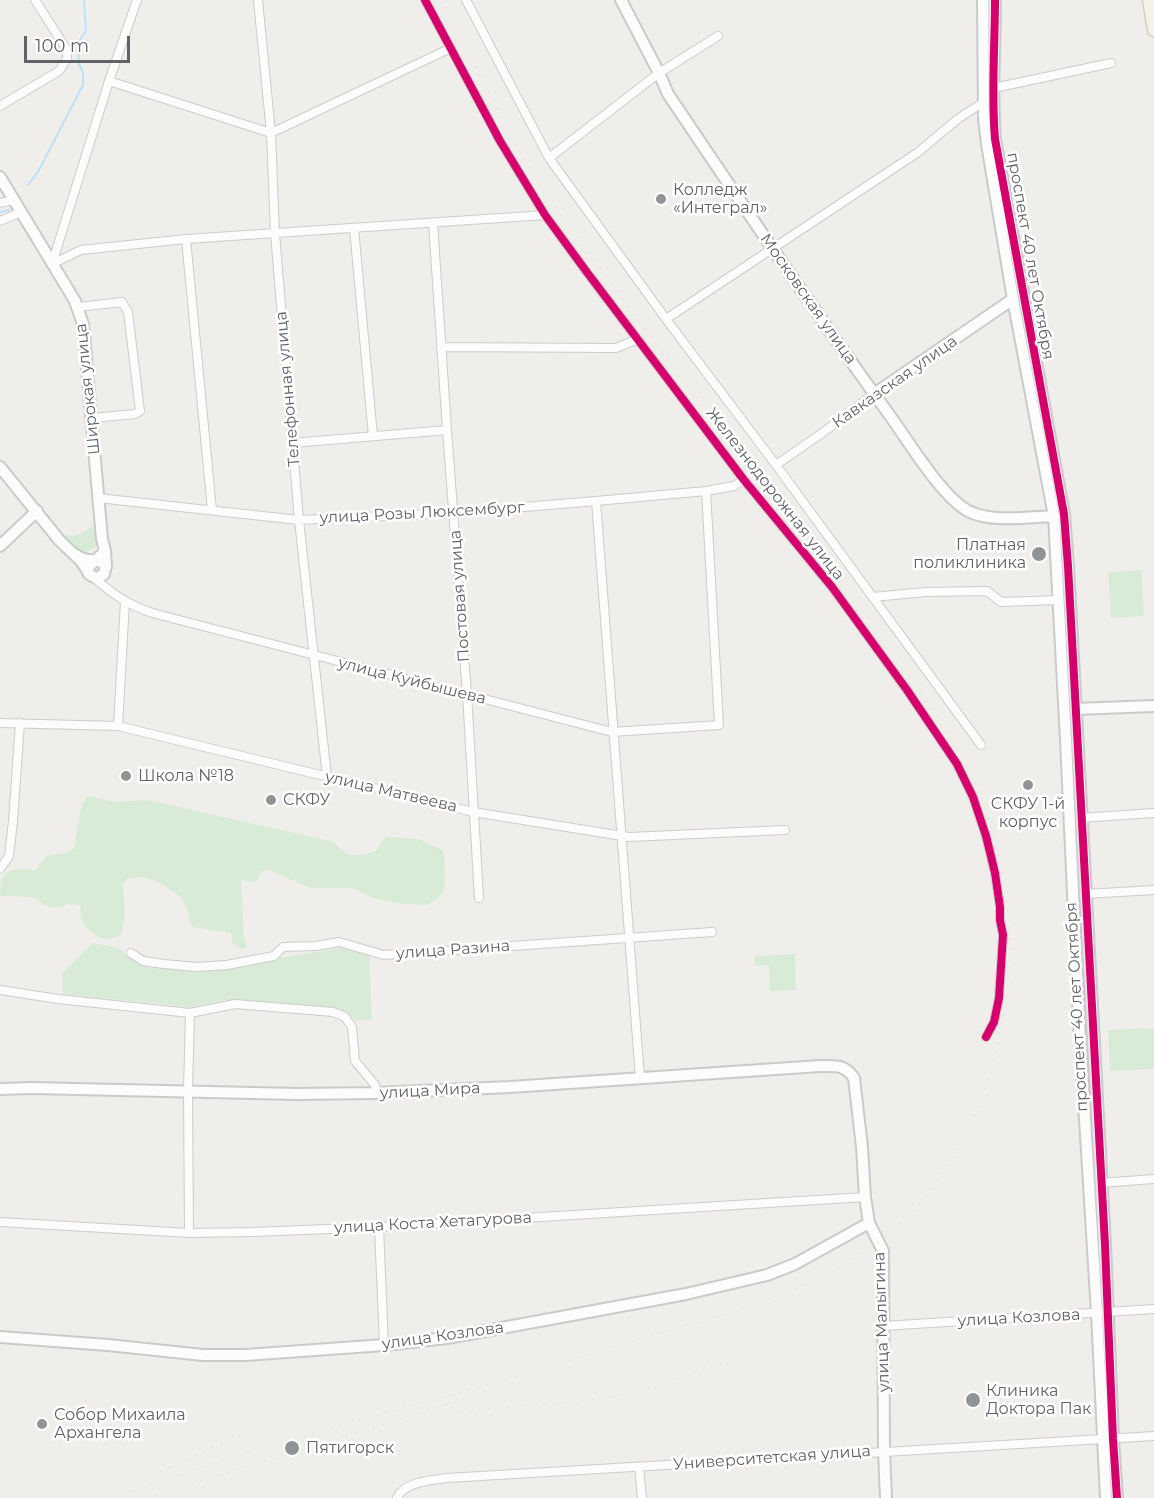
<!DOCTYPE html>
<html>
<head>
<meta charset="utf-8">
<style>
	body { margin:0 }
	#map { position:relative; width:1154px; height:1498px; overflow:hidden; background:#efeeea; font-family:Montserrat,sans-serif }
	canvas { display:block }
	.scale { position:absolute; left:24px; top:36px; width:106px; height:27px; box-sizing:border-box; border:3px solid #5f6368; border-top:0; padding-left:8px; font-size:18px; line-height:21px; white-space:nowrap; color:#5f6368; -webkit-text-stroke:4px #fff; paint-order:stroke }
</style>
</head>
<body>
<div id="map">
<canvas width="1154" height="1498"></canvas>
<div class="scale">100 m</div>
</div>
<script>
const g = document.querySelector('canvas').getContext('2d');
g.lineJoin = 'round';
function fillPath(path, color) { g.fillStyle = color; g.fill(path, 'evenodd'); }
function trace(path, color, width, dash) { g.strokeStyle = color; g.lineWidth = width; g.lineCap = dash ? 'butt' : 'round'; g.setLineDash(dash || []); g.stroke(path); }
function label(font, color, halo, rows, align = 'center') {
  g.font = font + ' Montserrat,sans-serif'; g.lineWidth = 5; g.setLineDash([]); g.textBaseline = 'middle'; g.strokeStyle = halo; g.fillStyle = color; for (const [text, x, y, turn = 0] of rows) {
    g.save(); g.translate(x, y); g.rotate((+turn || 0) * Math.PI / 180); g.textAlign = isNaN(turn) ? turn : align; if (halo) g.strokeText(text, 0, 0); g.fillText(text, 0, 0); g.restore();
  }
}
fillPath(new Path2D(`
	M93 525 96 539V546C81 560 70 545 58 535L60 533C72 540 84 533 93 525Z
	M1141 570 1144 616 1111 618 1108 572Z
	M88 796 115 802 148 800 334 842C347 859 356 857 376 851L384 839 388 837 418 839 442 850 444 855 445 879 444 889 439 897 427 905 402 904 373 898 352 888H311L278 874 270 869 262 871 256 882 241 880 244 938 247 945 244 949 239 948 232 943 231 933 193 927C188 919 188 909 183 901 178 892 157 881 147 878 141 877 135 878 128 878L123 884C124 901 127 919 120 936 115 937 110 939 105 939 96 937 85 929 82 920 80 916 81 910 80 905L68 904 55 908 45 905 33 897 1 896 0 894C0 868 14 867 35 871L46 856 66 853 74 849 82 803Z
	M92 943 118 948 137 963 151 968 207 970 341 948 369 955 372 1020H356L340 1009 268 1002 225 1000 192 1007 63 994 62 973Z
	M795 954 796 990 770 991 769 965 755 966V956Z
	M1154 1028V1069L1110 1071 1108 1030Z`), '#d8ebd6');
trace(new Path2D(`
	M28 185 38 172 83 85V73L79 64 78 43 86 31 84 0
	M0 212 9 210`), '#bfe0f9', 2);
const street = new Path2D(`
	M258 0 271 133 275 234 299 520 327 777
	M425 0 500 141 545 215 586 271 744 480 832 587 907 690 957 764 973 797 986 836 995 873 1000 907V920L1003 935 999 998 994 1022 986 1037
	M466 0 549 158 666 319 776 465 981 745
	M109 81 271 133 451 48
	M0 106 59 71 67 59V50L35 0
	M549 158 659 73 718 36
	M0 203 13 200
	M0 221 21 212
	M433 223 447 430 467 694 479 898
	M354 228 373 436
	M186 239 212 510
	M52 264 81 250 186 239 545 215
	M52 264 109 81 137 0
	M78 307 122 302 128 312 140 411 135 414 92 418
	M666 319 917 153 959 118 984 102 994 88 1111 63
	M441 347 616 348 638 339
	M293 443 447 430
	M776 465 825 431 874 394
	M98 498 299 520 453 513 596 501 706 491 734 486 744 480
	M596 501C609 694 625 886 640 1078
	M93 577C114 595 129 606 156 614L612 732 719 725 706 491
	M873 597 926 592 987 591 1001 602 1059 600
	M0 723 118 726 473 812 629 837 785 830
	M118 726 125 602
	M1081 818 1154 813
	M0 869 9 856 13 821 20 723
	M1085 894 1154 890
	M131 953 143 961 164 964 197 967 227 965 274 956 283 947 316 946 339 942 384 955 712 932
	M0 990 58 999 190 1013 235 1004 333 1012 345 1017 352 1027 355 1061 375 1085 376 1093
	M1100 1183 1154 1179
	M0 1222 189 1233 253 1232 379 1227 865 1197
	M379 1227 384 1345
	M189 1233 188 1091 190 1013
	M883 1326 1154 1309
	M639 1467 642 1498
	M397 1498C404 1482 431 1480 447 1478L1154 1436`);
const secondary = new Path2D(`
	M621 0 659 73 668 94C740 201 812 308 888 413 908 440 940 495 968 511 991 523 1029 517 1054 516
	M983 0 984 119 987 144 1013 299 1054 516 1066 740 1079 1023 1097 1313 1106 1498
	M995 0C995 46 991 93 995 139L1064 514 1068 566 1105 1245 1113 1439 1117 1498
	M0 177 75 301 83 324 102 539 105 551 106 567
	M874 394 1013 299
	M0 467 60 541 81 561 89 573
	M0 546 37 511
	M76 555C80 558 85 560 90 560 100 562 108 560 104 574L98 578C73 572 101 558 105 551
	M1075 709 1154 706
	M0 1089 31 1088 297 1094 376 1093 510 1087 820 1066C836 1066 844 1064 854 1078L862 1147 865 1197 869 1223 883 1251 884 1451 886 1498
	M0 1337 108 1345 203 1355H246L384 1345 447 1338 686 1294 767 1275 795 1264 869 1223`);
const primary = new Path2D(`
	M1149 0 1154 30`);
trace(street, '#cbcccc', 10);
trace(secondary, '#cacacb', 14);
trace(primary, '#d7ceb8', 15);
trace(street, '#fdfcfc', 8);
trace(secondary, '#fdfcfc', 10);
trace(primary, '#f4f2e9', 12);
trace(new Path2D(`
	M989 0V112L993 142 1019 294 1061 524 1113 1498`), '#e4e4e4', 1.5);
trace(new Path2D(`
	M460 1413 495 1408 582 1401 611 1397 644 1389 731 1361
	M143 1479 241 1435
	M114 1498C240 1450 371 1418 501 1381 544 1369 586 1355 629 1342 712 1317 801 1298 872 1247 909 1220 942 1181 964 1140 969 1132 971 1123 975 1114 989 1079 1000 1043 1005 1005 1015 932 1007 866 981 797 967 762 946 730 924 699L754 475 540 187 512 137 442 0
	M146 1498 456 1402`), '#e4e4e4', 2, [1.5, 8]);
trace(new Path2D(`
	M425 0 500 141 545 215 586 271 744 480 832 587 907 690 957 764 973 797 986 836 995 873 1000 907V920L1003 935 999 998 994 1022 986 1037
	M995 0C995 46 991 93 995 139L1064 514 1068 566 1105 1245 1113 1439 1117 1498`), '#d6006c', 8);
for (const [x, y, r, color] of [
	[661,199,6,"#919496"],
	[1039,554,8,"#919496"],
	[126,776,6,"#919496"],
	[1028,785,6,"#919496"],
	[271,800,6,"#919496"],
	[973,1400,8,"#919496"],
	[42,1424,6,"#919496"],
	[292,1448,8,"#919496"]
]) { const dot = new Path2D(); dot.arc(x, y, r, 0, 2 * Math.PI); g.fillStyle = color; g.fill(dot); trace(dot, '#fff', 2); }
label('16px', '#5f6368', '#fff', [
	["Колледж",673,190],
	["«Интеграл»",673,208],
	["Платная",1026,545,"right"],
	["поликлиника",1026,563,"right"],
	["Школа №18",138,776],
	["СКФУ",283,800],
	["СКФУ 1-й",1028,804,"center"],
	["корпус",1028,822,"center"],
	["Клиника",986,1391],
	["Доктора Пак",986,1409],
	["Собор Михаила",54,1415],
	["Архангела",54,1433],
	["Пятигорск",306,1448]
], 'left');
label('16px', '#5f6368', '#fff', [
	["проспект 40 лет Октября",1030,256,80],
	["Московская улица",808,299,55],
	["Кавказская улица",895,382,-35],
	["Широкая улица",88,389,-96],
	["Телефонная улица",288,389,-95],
	["Железнодорожная улица",775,494,52],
	["улица Розы Люксембург",422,513,-3],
	["Постовая улица",460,596,-94],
	["улица Куйбышева",412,681,14],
	["улица Матвеева",391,792,13],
	["улица Разина",453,950,-4],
	["проспект 40 лет Октября",1077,1007,-93],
	["улица Мира",430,1091,-3],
	["улица Коста Хетагурова",433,1223,-3],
	["улица Козлова",1019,1318,-3],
	["улица Малыгина",882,1322,-92],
	["улица Козлова",443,1336,-8],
	["Университетская улица",772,1458,-4]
]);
</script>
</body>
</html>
